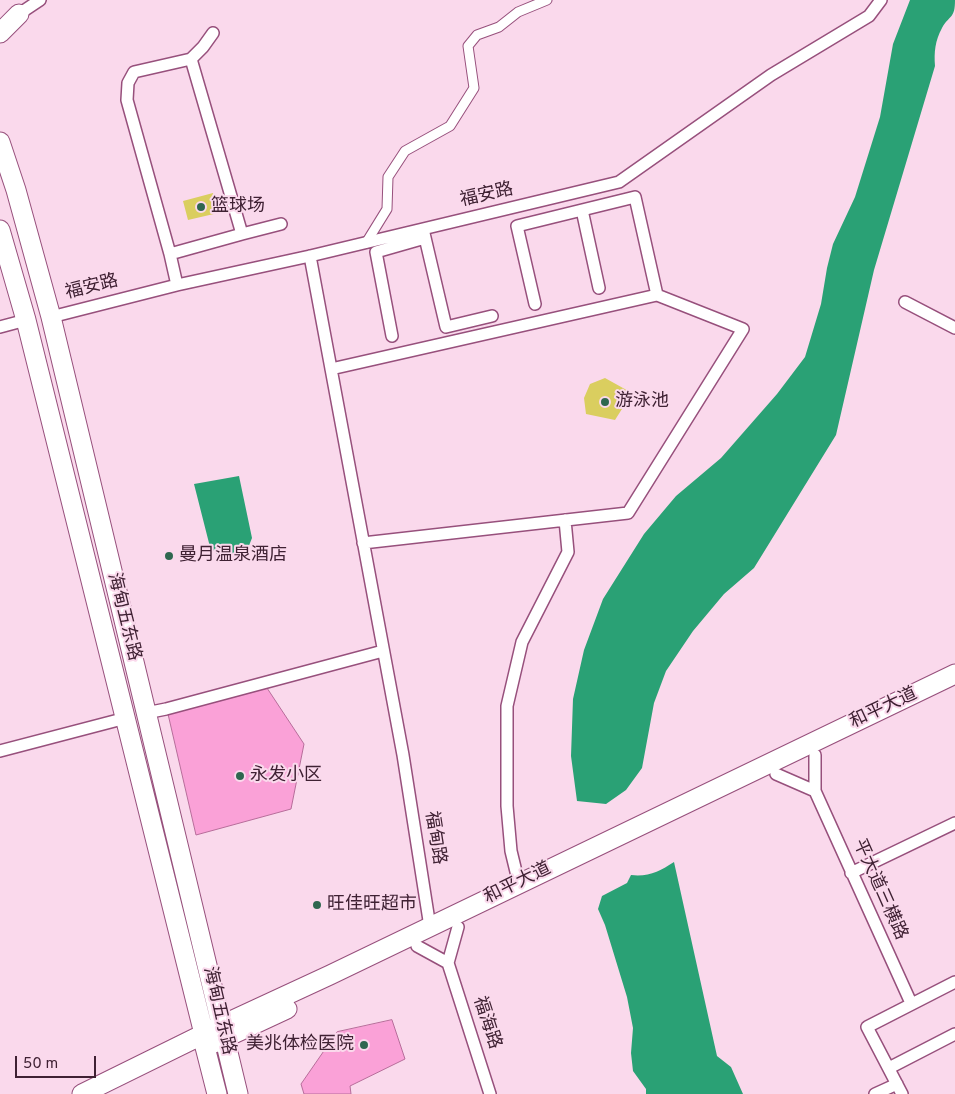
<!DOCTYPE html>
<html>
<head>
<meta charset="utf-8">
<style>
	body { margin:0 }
	#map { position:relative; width:955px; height:1094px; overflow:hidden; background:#fad9ec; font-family:Overpass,sans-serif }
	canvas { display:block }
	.scale { position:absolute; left:15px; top:1056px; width:81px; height:22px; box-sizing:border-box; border:2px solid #3f2133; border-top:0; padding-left:6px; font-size:15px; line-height:18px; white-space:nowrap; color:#3f2133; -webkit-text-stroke:4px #fad9ec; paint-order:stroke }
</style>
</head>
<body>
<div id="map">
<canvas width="955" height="1094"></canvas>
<div class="scale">50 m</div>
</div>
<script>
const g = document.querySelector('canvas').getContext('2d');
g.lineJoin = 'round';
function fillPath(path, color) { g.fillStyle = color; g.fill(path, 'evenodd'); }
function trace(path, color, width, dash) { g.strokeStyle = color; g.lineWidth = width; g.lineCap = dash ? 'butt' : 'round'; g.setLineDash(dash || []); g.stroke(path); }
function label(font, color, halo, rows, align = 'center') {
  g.font = font + ' Overpass,"Noto Sans SC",sans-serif'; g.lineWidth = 4; g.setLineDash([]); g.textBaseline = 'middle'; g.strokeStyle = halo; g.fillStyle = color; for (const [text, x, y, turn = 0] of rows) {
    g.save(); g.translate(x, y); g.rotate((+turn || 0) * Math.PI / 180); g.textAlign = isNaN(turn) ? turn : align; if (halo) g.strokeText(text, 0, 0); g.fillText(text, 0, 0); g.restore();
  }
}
fillPath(new Path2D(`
	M213 193 218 213 188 220 183 201Z
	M605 378 632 393 615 420 586 414 584 398 590 384Z`), '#dace5f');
fillPath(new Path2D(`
	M910 0H955C955 19 950 14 942 28 935 41 934 52 935 66L874 270 836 435 754 568 724 594 693 631 666 671 654 703 642 768 626 790 606 804 577 801 571 756 573 699 584 650 603 599 644 534 676 496 721 458 777 394 805 357 821 304 827 268 833 244 855 197 880 117 893 44Z
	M239 476 252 538 246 553 223 560 210 547 194 484Z
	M674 862 717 1056 731 1067 743 1094H646V1089L633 1071 631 1053 633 1028 627 997 605 925 598 909 602 896 627 883 631 875C649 877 660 871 674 862Z`), '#2aa175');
const building = new Path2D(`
	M267 688 304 744 291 809 196 835 168 714Z
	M392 1020 405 1059 350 1086 351 1094H304L301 1084 337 1032Z`);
fillPath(building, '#faa1d7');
trace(building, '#b76d9a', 1);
const pedestrian = new Path2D(`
	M366 243 387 209 388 177 405 151 450 126 474 88 468 46 477 35 499 27 518 12 547 0`);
const minor = new Path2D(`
	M19 14 40 0
	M582 210 599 288
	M423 229 446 327 492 316
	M242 234 281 224
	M170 254 242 234 191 59
	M310 256 403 755 430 927
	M177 285 170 254 127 100 128 83 134 72 191 59 203 47 213 33
	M905 302 955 328
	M535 304 517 226 635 197 657 295
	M51 317 177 285 310 256 619 182 771 75 869 16 881 0
	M0 327 26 320
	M392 336 376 252 425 238
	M331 369 657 295 743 329 628 513 363 543
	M146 713 166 709 383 651
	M0 751 126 718
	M815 755V791L911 1003
	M776 774 815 791
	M851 873 955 823
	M519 884 511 851 507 806V706L522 642 568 552 565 520
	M417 946 448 963
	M448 963 490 1094
	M448 963 458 927
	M889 1068 955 1034
	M875 1094 897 1084
	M902 1094 867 1027 955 982`);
const primary = new Path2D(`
	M0 33 19 14
	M0 142 16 190 51 317 238 1094
	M0 230 26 320 204 1034 205 1047 217 1094
	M214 1043 287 1009
	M82 1094 222 1025 330 975 955 674`);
trace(pedestrian, '#97507c', 11);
trace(minor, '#97507c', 14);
trace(primary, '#97507c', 21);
trace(pedestrian, '#fff', 9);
trace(minor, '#fff', 11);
trace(primary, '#fff', 19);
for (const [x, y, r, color] of [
	[201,207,5,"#2f674f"],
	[605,402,5,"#2f674f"],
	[169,556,5,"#2f674f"],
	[240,776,5,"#2f674f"],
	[317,905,5,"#2f674f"],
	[364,1045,5,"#2f674f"]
]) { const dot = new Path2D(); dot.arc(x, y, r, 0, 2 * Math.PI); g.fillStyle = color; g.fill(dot); trace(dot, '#fad9ec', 2); }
label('18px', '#3f2133', '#fad9ec', [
	["福安路",487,196,-13],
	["福安路",92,288,-14],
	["海甸五东路",123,617,76],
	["和平大道",884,709,-25],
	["福甸路",434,838,81],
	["和平大道",518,884,-26],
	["平大道三横路",879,890,66],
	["海甸五东路",218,1011,77],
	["福海路",486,1023,72]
]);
label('18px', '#3f2133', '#fad9ec', [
	["篮球场",211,207],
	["游泳池",615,402],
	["曼月温泉酒店",179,556],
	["永发小区",250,776],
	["旺佳旺超市",327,905],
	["美兆体检医院",354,1045,"right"]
], 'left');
</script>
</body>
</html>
